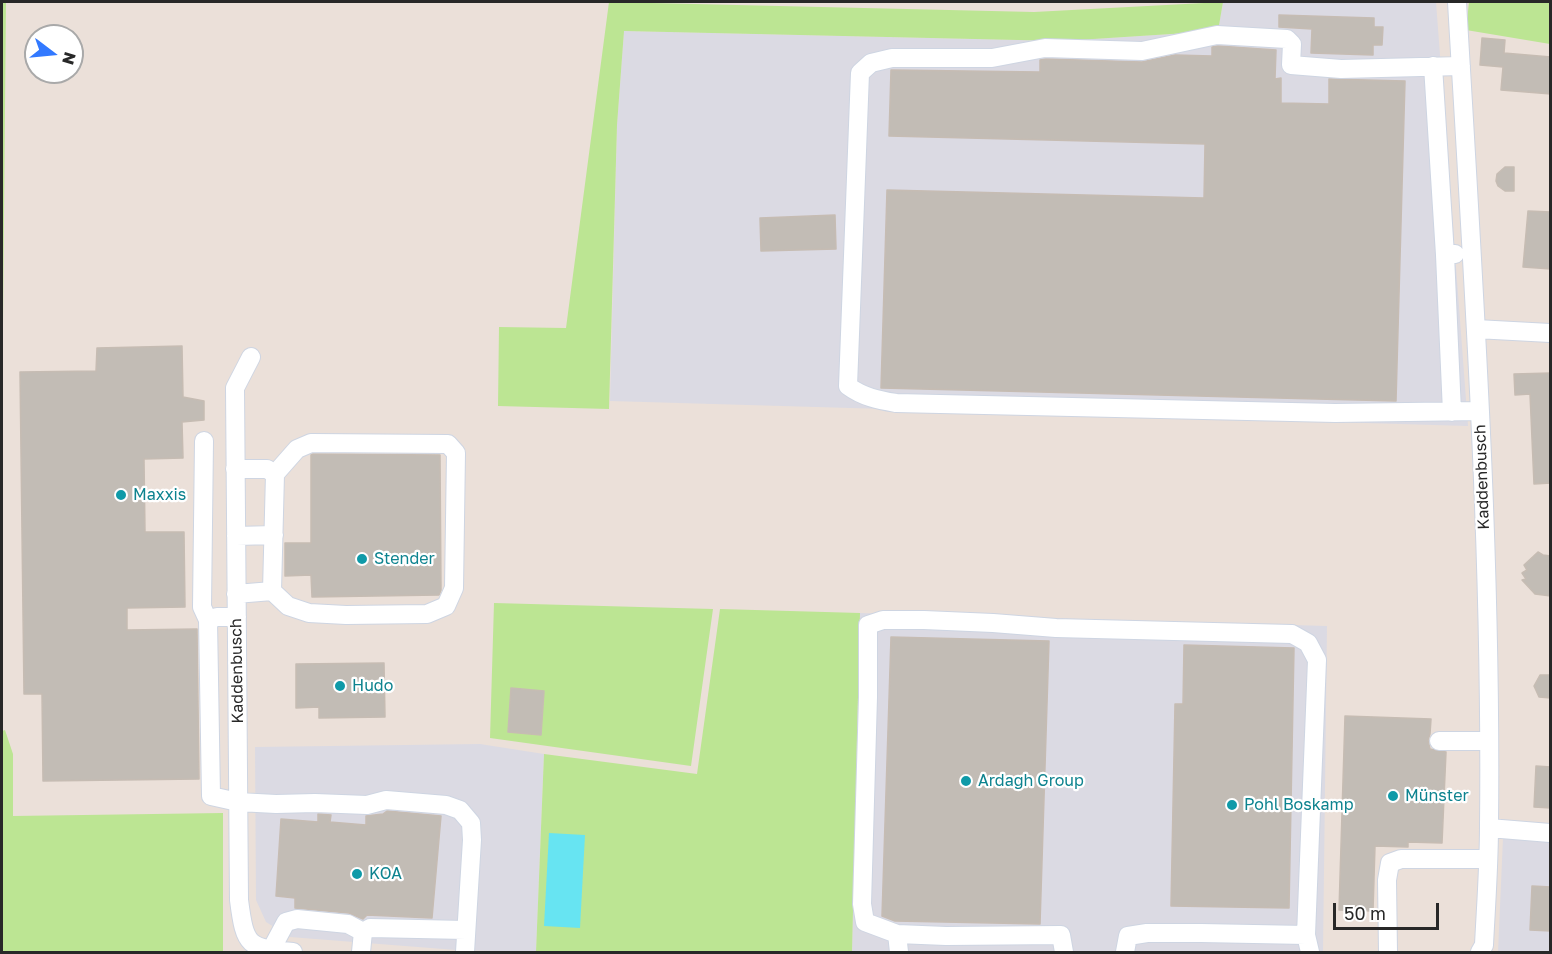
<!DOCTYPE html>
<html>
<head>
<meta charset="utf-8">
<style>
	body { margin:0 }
	#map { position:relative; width:1552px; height:954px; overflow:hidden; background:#ebe0d9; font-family:"Golos Text",sans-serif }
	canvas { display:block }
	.frame { position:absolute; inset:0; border:3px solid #282828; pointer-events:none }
	.north { position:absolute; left:24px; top:24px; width:60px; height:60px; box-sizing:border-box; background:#fff; border:2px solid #a9a9a9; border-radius:50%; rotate:106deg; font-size:16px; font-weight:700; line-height:24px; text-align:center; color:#282828 }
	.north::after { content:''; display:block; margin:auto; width:21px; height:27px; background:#3279ff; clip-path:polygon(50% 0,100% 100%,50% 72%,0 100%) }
	.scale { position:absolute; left:1333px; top:903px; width:106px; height:27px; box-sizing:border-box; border:3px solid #282828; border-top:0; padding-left:8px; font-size:18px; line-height:21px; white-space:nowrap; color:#282828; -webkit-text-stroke:4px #fff; paint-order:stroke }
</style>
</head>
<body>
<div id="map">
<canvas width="1552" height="954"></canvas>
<div class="frame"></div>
<div class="north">N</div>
<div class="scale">50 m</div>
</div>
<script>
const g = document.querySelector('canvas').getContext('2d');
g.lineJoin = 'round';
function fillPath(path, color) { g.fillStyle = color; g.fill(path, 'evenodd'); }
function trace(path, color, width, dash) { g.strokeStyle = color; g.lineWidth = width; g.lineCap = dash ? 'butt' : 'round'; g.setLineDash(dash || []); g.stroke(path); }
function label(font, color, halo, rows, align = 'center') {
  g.font = font + ' "Golos Text",sans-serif'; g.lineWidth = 4.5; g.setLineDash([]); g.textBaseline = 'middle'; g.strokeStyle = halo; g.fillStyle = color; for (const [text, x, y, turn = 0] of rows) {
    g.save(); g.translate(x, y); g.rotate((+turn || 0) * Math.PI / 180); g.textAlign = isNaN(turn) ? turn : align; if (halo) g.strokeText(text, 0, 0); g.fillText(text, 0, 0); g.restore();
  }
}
fillPath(new Path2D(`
	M1223 2H1436L1468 426 610 401 617 125 624 31 1062 41 1218 31Z
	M860 613 1327 626 1323 952H852Z
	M480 744 544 754 536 952 456 950 290 937 266 922 256 900 255 747Z
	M1503 838 1550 842V952H1498Z`), '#dbdae3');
fillPath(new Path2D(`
	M2 2H6L2 432Z
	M609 2 1034 12 1223 2 1218 31 1062 41 624 31 617 125 609 409 498 406 499 327 566 328Z
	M1469 2H1550V44L1466 30Z
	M494 603 713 609 691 766 490 738Z
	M720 609 860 613 852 952H536L544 754 697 774Z
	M5 730 13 754V816L223 813V952H2V731Z`), '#bce593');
fillPath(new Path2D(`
	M549 833 585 835 580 928 544 926Z`), '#67e4f2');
const building = new Path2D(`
	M1279 15 1374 18V27H1383L1382 45H1373V55L1311 53 1312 29 1279 27Z
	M1482 38 1505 40 1504 53 1551 57V94L1501 90 1503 67 1480 65Z
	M1218 46 1276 50 1275 79 1281 78V103L1329 104V79L1405 81 1396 401 881 388 887 190 1204 198 1205 144 889 136 891 70 1040 72V60L1046 59 1142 62 1175 55 1212 56V47Z
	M1505 167H1514V191H1505L1498 186 1496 181 1497 174Z
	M1528 211 1551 212V269L1523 267Z
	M835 215 836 249 761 251 760 218Z
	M182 346 183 397 204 401V420L182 422 183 458 144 459 145 532H184L185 607 127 608V630L197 629 199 779 43 781 42 694H24L20 372 96 371 97 348Z
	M1551 373V483L1534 484 1530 394 1515 395 1514 374Z
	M313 454 440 455 441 590 439 595 312 597 311 575 285 576V543H311V455Z
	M1538 552 1543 555 1551 556V596L1535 594 1522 580 1526 579 1522 573 1527 570 1524 565Z
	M891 637 1049 641 1040 924 895 921 882 916Z
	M1184 645 1294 648 1289 908 1171 906 1175 704H1183Z
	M384 663 385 717 319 718V707L296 708V664Z
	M1540 675H1551V698L1539 697 1534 686Z
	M511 688 544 691 541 735 508 732Z
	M1345 716 1431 719 1430 734 1428 740 1430 749 1446 752 1442 843 1408 842V847L1375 846 1373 911 1339 910Z
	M1536 766 1551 767V808L1534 807Z
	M387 811 441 816 432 918 367 915 363 919 349 913 295 908V898L276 896 281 819 318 822V814L331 815 330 822 366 825V816L383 814Z
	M1532 886 1551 887V931L1530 930Z`);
fillPath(building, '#c2bcb5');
trace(building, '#c6bcb3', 1.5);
const minor = new Path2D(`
	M1457 2C1473 276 1492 551 1489 826 1489 866 1486 905 1484 945L1480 952
	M1433 66 1445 255
	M1461 66 1341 69 1291 65 1292 44 1287 39 1217 35 1142 51 1045 48 992 58H892L871 63 860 73 848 386C863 397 878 400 896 403L1335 413 1479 411
	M1476 329 1550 333
	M251 357 235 388 239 900C245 947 248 948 293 952
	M1452 412 1445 255 1455 254
	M204 441 202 607 208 620
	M235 469H267L275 474 272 591 236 594
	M236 536 274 535
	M272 591 288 606 309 613 346 615 427 614 446 606 454 588 456 453 448 444 311 443 297 449 275 474
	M237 617H217L208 620 211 796 238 802 276 804 315 803 367 805 386 800 446 805 460 810 471 823 472 840 465 952
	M1439 741H1488
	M1489 828 1550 833
	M897 934 899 952
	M271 950 286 922 297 919 348 924 363 932
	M361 952 363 932 370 928 466 930
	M1064 952 1061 935 946 936 897 934 865 922 862 904 868 697V625L883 620H924L993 623 1056 628 1292 634 1308 643 1317 660 1306 935
	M1125 952 1128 936 1147 933H1201L1306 935 1310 952
	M1388 952 1387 880 1390 863 1401 859H1488`);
trace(minor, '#ced5e2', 20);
trace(minor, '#fff', 18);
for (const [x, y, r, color] of [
	[121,495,6,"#0f9aa8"],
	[362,559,6,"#0f9aa8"],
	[340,686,6,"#0f9aa8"],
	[966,781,6,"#0f9aa8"],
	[1393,796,6,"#0f9aa8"],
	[1232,805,6,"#0f9aa8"],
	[357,874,6,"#0f9aa8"]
]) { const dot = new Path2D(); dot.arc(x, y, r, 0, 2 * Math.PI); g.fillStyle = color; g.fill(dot); trace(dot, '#fff', 2); }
label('16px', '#282828', '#fff', [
	["Kaddenbusch",1482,477,-92],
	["Kaddenbusch",237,671,-91]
]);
label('16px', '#0d838f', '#fff', [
	["Maxxis",133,495],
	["Stender",374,559],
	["Hudo",352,686],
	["Ardagh Group",978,781],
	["Münster",1405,796],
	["Pohl Boskamp",1244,805],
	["KOA",369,874]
], 'left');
</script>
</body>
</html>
